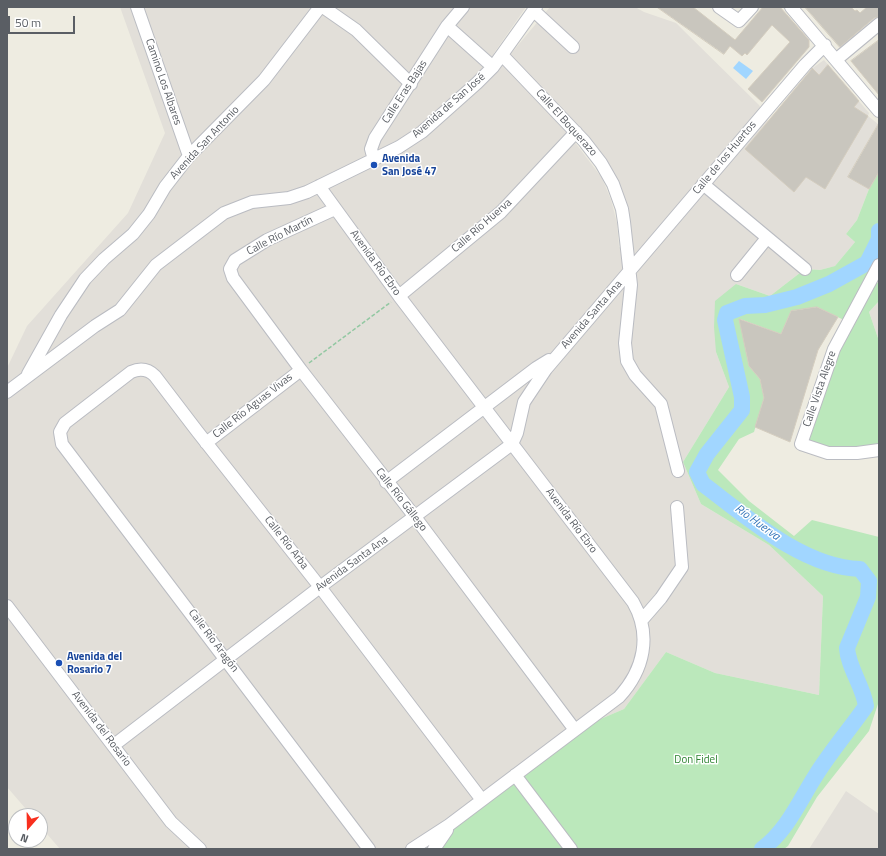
<!DOCTYPE html>
<html>
<head>
<meta charset="utf-8">
<style>
	body { margin:0 }
	#map { position:relative; width:886px; height:856px; overflow:hidden; background:#eeece1; font-family:"Titillium Web",sans-serif }
	canvas { display:block }
	.frame { position:absolute; inset:0; border:8px solid #5a5e64; pointer-events:none }
	.north { position:absolute; left:8px; top:808px; width:40px; height:40px; box-sizing:border-box; background:#fff; border:1px solid #bdbfc1; border-radius:50%; rotate:200deg; font-size:11px; font-weight:700; line-height:16px; text-align:center; color:#5a5e64 }
	.north::after { content:''; display:block; margin:auto; width:14px; height:18px; background:#f82f1e; clip-path:polygon(50% 0,100% 100%,50% 72%,0 100%) }
	.scale { position:absolute; left:8px; top:16px; width:67px; height:18px; box-sizing:border-box; border:2px solid #5a5e64; border-top:0; padding-left:5px; font-size:12px; line-height:14px; white-space:nowrap; color:#5a5e64; -webkit-text-stroke:3px #fff; paint-order:stroke }
</style>
</head>
<body>
<div id="map">
<canvas width="886" height="856"></canvas>
<div class="frame"></div>
<div class="north">N</div>
<div class="scale">50 m</div>
</div>
<script>
const g = document.querySelector('canvas').getContext('2d');
g.lineJoin = 'round';
function fillPath(path, color) { g.fillStyle = color; g.fill(path, 'evenodd'); }
function trace(path, color, width, dash) { g.strokeStyle = color; g.lineWidth = width; g.lineCap = dash ? 'butt' : 'round'; g.setLineDash(dash || []); g.stroke(path); }
function label(font, color, halo, rows, align = 'center') {
  g.font = font + ' "Titillium Web",sans-serif'; g.lineWidth = 3; g.setLineDash([]); g.textBaseline = 'middle'; g.strokeStyle = halo; g.fillStyle = color; for (const [text, x, y, turn = 0] of rows) {
    g.save(); g.translate(x, y); g.rotate((+turn || 0) * Math.PI / 180); g.textAlign = isNaN(turn) ? turn : align; if (halo) g.strokeText(text, 0, 0); g.fillText(text, 0, 0); g.restore();
  }
}
fillPath(new Path2D(`
	M120 7H526L494 53 564 128 602 178 611 200 617 223 619 247 632 248 630 221 623 195 509 56 550 7H635L644 12 676 23 759 105 768 121 810 70 824 60 869 113 868 116 878 124 848 176 869 189 857 220 846 234 855 242 835 266 820 270 805 269 770 296 736 284 716 352 729 387 683 462 701 504 769 545 823 596 819 695 715 673 666 652 624 709 575 730 422 849H60L40 826V816H32L7 787V368L27 326 128 213 165 133Z
	M879 301V341L869 312Z
	M846 791 879 814V849H809Z`), '#e2dfd9');
fillPath(new Path2D(`
	M879 172V265L872 278 879 284V301L869 312 879 341V450L857 453 801 444 848 322 817 307 791 311 781 334 740 319 749 366 760 379 764 398 754 432 739 439 718 470 749 501 794 536 812 520 879 537V701L869 731 817 797 788 846 784 849H434L449 825 575 730 624 709 666 652 715 673 819 695 823 596 769 545 701 504 683 462 729 387 716 352 714 327 715 301 736 284 770 296 805 269 820 270 835 266 855 242 846 234 857 220 869 189Z`), '#bbe8bb');
fillPath(new Path2D(`
	M739 61 753 71 746 79 733 68Z`), '#a1d6ff');
trace(new Path2D(`
	M762 849C787 831 800 800 816 775 831 751 850 729 866 706 863 686 848 667 847 648L868 597 869 581 860 569C803 567 747 517 703 484L697 472 707 454 742 410V397L725 320 727 313 745 306 765 305 797 297 829 284 867 263 879 239V231`), '#a1d6ff', 16);
const building = new Path2D(`
	M657 7H693L735 40 763 7H780L809 40V47L762 102 748 89 790 42 772 25 747 55 745 53 742 56 730 46 724 54Z
	M805 7H851L855 11 857 10 860 13 867 7H879V17L874 18 840 47Z
	M879 40V95L851 61Z
	M828 65 859 101 854 107 868 116 825 189 806 177 794 192 745 149 811 70 812 68 819 75Z
	M879 123V172L869 189 848 177Z
	M817 307 838 317 818 350 790 442 755 427 764 398 760 379 749 366 739 319 781 334 791 311Z`);
fillPath(building, '#c9c6be');
trace(building, '#d4cdbf', 1);
const minor = new Path2D(`
	M137 7 189 156
	M323 7 356 30 411 84
	M719 7 739 21 752 7
	M791 7 879 111
	M534 11 573 47
	M447 26 493 67
	M502 55 584 141 601 163 613 184 622 209 624 222 631 285 625 343 627 361 635 375 661 404 678 471
	M837 59 879 24
	M374 160 371 149 375 138 447 26 463 7
	M703 184 805 269
	M319 186 399 296 633 602C652 635 644 670 619 697L449 825 412 849
	M335 209 267 240 235 260 230 269 233 278 301 370 415 517 575 730
	M879 265 834 349 801 444 828 453H857L879 450
	M737 275 767 238
	M399 296 501 212 576 132
	M28 374 61 315 85 279 104 259 133 234 149 214 165 187 189 156 264 80 320 7
	M7 392 95 326 120 310 156 265 224 213 252 202 289 198 307 192 399 147 422 132 477 83 493 67 536 7
	M206 443 301 370
	M386 482 536 368 549 360
	M7 606 171 822 200 849
	M641 621 661 598 682 567 677 507
	M114 745 320 587 512 444 517 433 524 402 546 369 805 65 825 45
	M515 775 571 849
	M369 849 62 444 60 432 65 423 131 372C140 368 148 369 155 376L197 431 320 587 482 800
	M434 849 447 830`);
trace(minor, '#babcc2', 14);
trace(new Path2D(`
	M309 363 391 302`), '#92c8a2', 1.5, [4, 2]);
trace(minor, '#fff', 12);
for (const [x, y, r, color] of [
	[374,165,4,"#1a4fb4"],
	[59,663,4,"#1a4fb4"]
]) { const dot = new Path2D(); dot.arc(x, y, r, 0, 2 * Math.PI); g.fillStyle = color; g.fill(dot); trace(dot, '#fff', 1.5); }
label('11px', '#5a5e64', '#fff', [
	["Camino Los Albares",163,82,71],
	["Calle Eras Bajas",405,92,-57],
	["Avenida de San José",449,106,-41],
	["Calle El Boquerazo",566,123,48],
	["Avenida San Antonio",205,143,-47],
	["Calle de los Huertos",725,158,-50],
	["Calle Río Huerva",482,226,-41],
	["Calle Río Martín",280,236,-27],
	["Avenida Río Ebro",375,263,54],
	["Avenida Santa Ana",592,315,-49],
	["Calle Vista Alegre",820,389,-71],
	["Calle Río Aguas Vivas",253,406,-38],
	["Calle Río Gállego",401,500,52],
	["Avenida Río Ebro",571,521,53],
	["Calle Río Arba",286,543,52],
	["Avenida Santa Ana",352,564,-36],
	["Calle Río Aragón",213,641,53],
	["Avenida del Rosario",101,729,53]
]);
label('bold 11px', '#164399', '#fff', [
	["Avenida",382,159],
	["San José 47",382,172],
	["Avenida del",67,657],
	["Rosario 7",67,670]
], 'left');
label('11px', '#2c8230', '#fff', [
	["Don Fidel",696,760]
]);
label('italic 12px', '#3576ba', '#fff', [
	["Río Huerva",757,523,36]
]);
</script>
</body>
</html>
